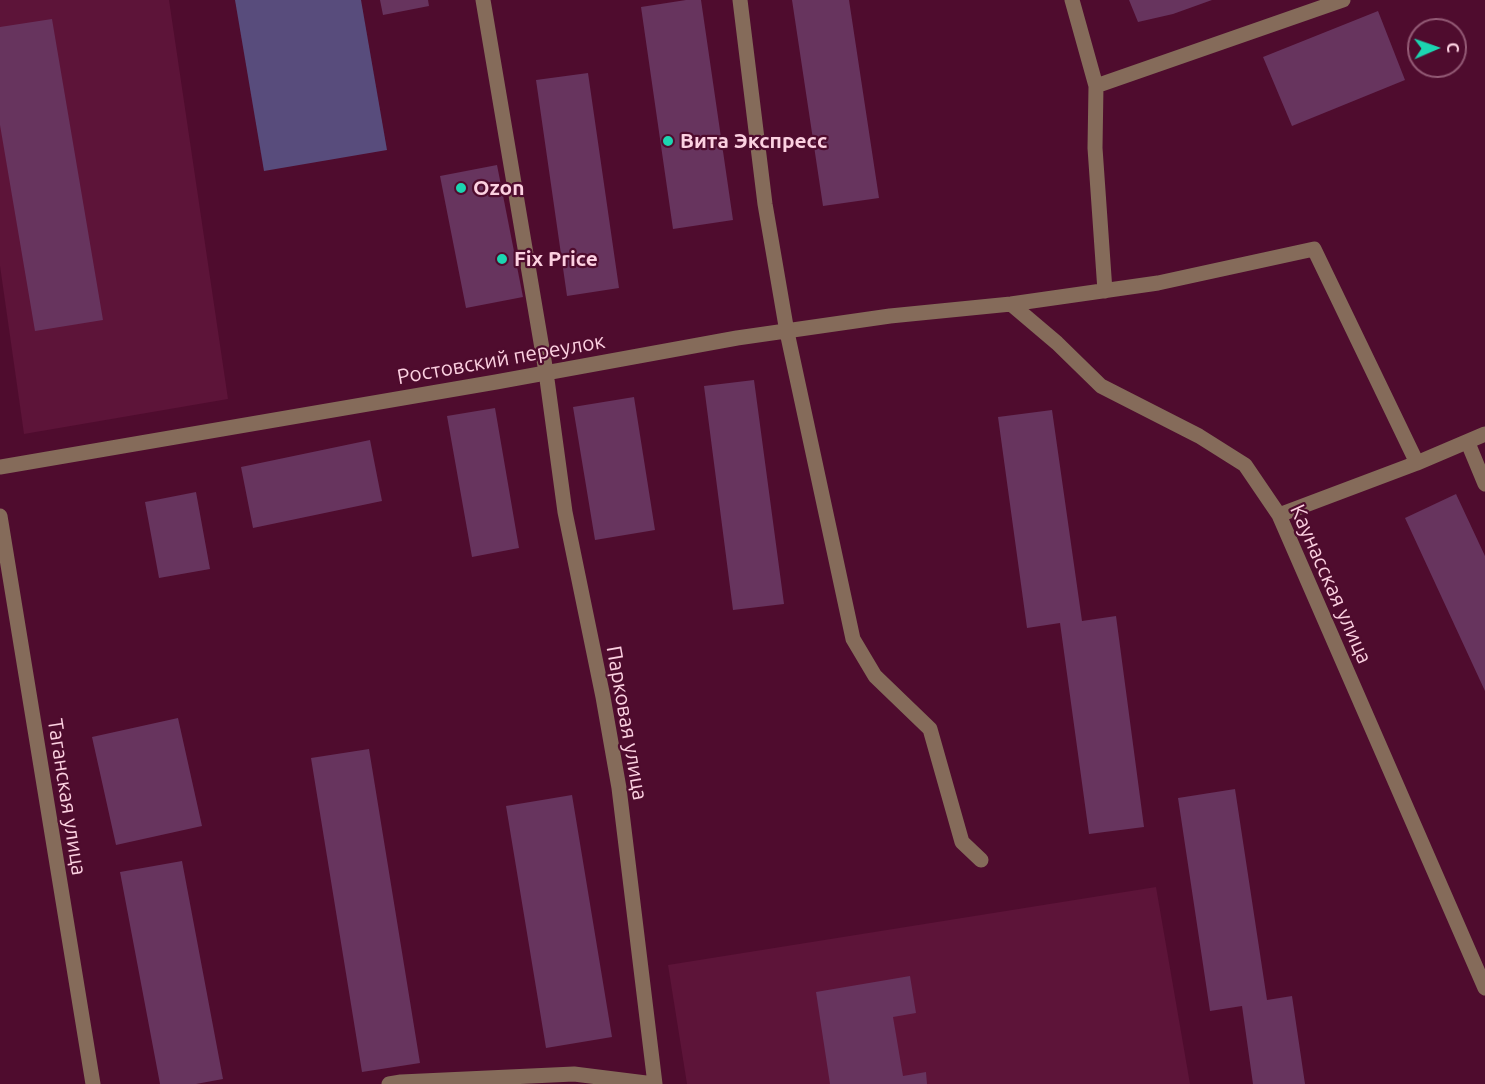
<!DOCTYPE html>
<html>
<head>
<meta charset="utf-8">
<style>
	body { margin:0 }
	#map { position:relative; width:1485px; height:1084px; overflow:hidden; background:#4f0c2e; font-family:Ubuntu,sans-serif }
	canvas { display:block }
	.north { position:absolute; left:1407px; top:18px; width:60px; height:60px; box-sizing:border-box; background:#4f0c2e; border:2px solid #945b76; border-radius:50%; rotate:88deg; font-size:16px; font-weight:700; line-height:24px; text-align:center; color:#fcd1e1 }
	.north::after { content:''; display:block; margin:auto; width:21px; height:27px; background:#1cd5b1; clip-path:polygon(50% 0,100% 100%,50% 72%,0 100%) }
</style>
</head>
<body>
<div id="map">
<canvas width="1485" height="1084"></canvas>
<div class="north">С</div>
</div>
<script>
const g = document.querySelector('canvas').getContext('2d');
g.lineJoin = 'round';
function fillPath(path, color) { g.fillStyle = color; g.fill(path, 'evenodd'); }
function trace(path, color, width, dash) { g.strokeStyle = color; g.lineWidth = width; g.lineCap = dash ? 'butt' : 'round'; g.setLineDash(dash || []); g.stroke(path); }
function label(font, color, halo, rows, align = 'center') {
  g.font = font + ' Ubuntu,sans-serif'; g.lineWidth = 4.5; g.setLineDash([]); g.textBaseline = 'middle'; g.strokeStyle = halo; g.fillStyle = color; for (const [text, x, y, turn = 0] of rows) {
    g.save(); g.translate(x, y); g.rotate((+turn || 0) * Math.PI / 180); g.textAlign = isNaN(turn) ? turn : align; if (halo) g.strokeText(text, 0, 0); g.fillText(text, 0, 0); g.restore();
  }
}
fillPath(new Path2D(`
	M0 0H169L228 399 24 434 0 266Z
	M1156 887 1190 1084H687L668 965Z`), '#5d1439');
fillPath(new Path2D(`
	M235 0H361L387 150 264 171Z`), '#584c7c');
fillPath(new Path2D(`
	M380 0H428L429 6 383 15Z
	M686 0H701L733 220 673 229 641 7Z
	M792 0H849L879 198 823 206Z
	M1129 0H1212L1173 14 1138 22Z
	M1378 11 1405 80 1292 126 1263 57Z
	M52 19 103 320 35 331 0 125V27Z
	M588 73 619 288 567 296 536 80Z
	M497 165 523 297 466 308 440 176Z
	M754 380 784 604 733 610 704 386Z
	M634 397 655 530 595 540 573 407Z
	M495 408 519 548 472 557 447 416Z
	M1052 410 1082 621 1116 616 1144 827 1089 834 1060 623 1027 628 998 417Z
	M370 440 382 501 253 528 241 467Z
	M196 492 210 569 159 578 145 502Z
	M1456 494 1485 556V691L1405 518Z
	M178 718 202 826 116 845 92 737Z
	M369 749 420 1063 362 1072 311 758Z
	M1235 789 1267 1000 1292 996 1305 1084H1253L1242 1006 1210 1011 1178 798Z
	M572 795 612 1037 546 1048 506 806Z
	M182 861 223 1079 196 1084H160L120 872Z
	M910 976 916 1013 893 1017 903 1076 926 1072 927 1084H830L816 992Z`), '#67345e');
trace(new Path2D(`
	M483 0 546 372 565 512 603 697 619 788 655 1084
	M740 0 765 204 787 332 853 639 875 676 930 729 962 842 981 860
	M1072 0 1096 86
	M1105 291 1095 148 1096 86 1343 0
	M1011 304 1057 343 1101 386 1199 436 1245 465 1279 515 1485 988
	M1468 443 1485 484
	M0 467 496 382 737 338 890 316 1011 304 1158 283 1314 249 1417 463 1485 434
	M1279 515 1417 463
	M0 516 93 1084
	M389 1084 401 1082 574 1074 654 1084`), '#856b5a', 15);
for (const [x, y, r, color] of [
	[668,141,6,"#1cd5b1"],
	[461,188,6,"#1cd5b1"],
	[502,259,6,"#1cd5b1"]
]) { const dot = new Path2D(); dot.arc(x, y, r, 0, 2 * Math.PI); g.fillStyle = color; g.fill(dot); trace(dot, '#4f0c2e', 2); }
label('bold 21px', '#fcd1e1', '#4f0c2e', [
	["Вита Экспресс",680,141],
	["Ozon",473,188],
	["Fix Price",514,259]
], 'left');
label('21px', '#fcd1e1', '#4f0c2e', [
	["Ростовский переулок",501,359,-10],
	["Каунасская улица",1331,584,66],
	["Парковая улица",627,723,80],
	["Таганская улица",67,797,81]
]);
</script>
</body>
</html>
